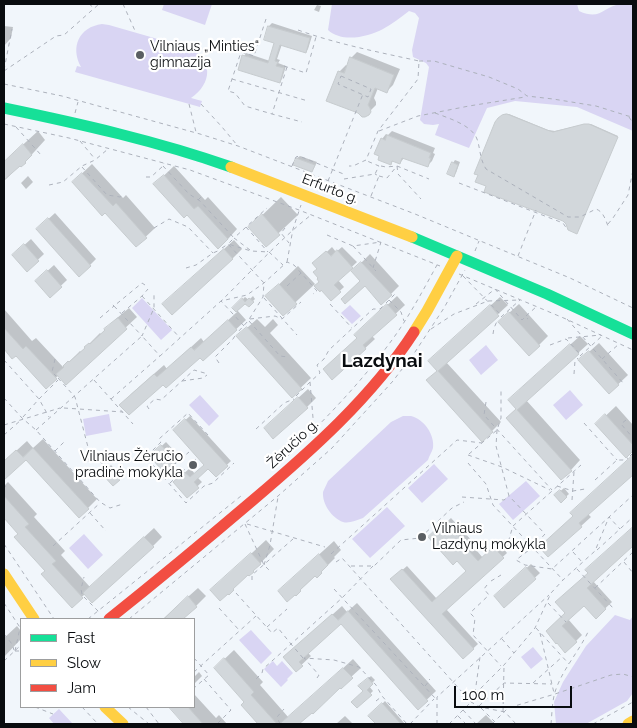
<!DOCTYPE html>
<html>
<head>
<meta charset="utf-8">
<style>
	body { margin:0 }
	#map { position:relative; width:637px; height:728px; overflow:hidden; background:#f1f6fb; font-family:Raleway,sans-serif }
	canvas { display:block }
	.frame { position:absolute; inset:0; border:5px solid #090c0f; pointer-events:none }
	.legend { position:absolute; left:20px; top:618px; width:175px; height:90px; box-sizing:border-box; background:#fff; border:1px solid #9d9e9f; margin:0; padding:6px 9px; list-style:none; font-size:15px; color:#090c0f }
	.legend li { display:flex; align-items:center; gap:10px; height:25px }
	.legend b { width:25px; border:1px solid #9d9e9f }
	.scale { position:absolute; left:454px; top:686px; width:118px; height:22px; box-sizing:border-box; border:2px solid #090c0f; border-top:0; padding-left:6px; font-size:15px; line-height:18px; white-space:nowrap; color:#090c0f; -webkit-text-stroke:4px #fff; paint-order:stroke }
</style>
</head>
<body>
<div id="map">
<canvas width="637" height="728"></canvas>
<div class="frame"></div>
<ul class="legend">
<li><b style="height:6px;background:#16e098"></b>Fast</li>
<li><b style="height:6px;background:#ffcf43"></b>Slow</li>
<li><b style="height:6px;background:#f24e42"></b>Jam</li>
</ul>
<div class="scale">100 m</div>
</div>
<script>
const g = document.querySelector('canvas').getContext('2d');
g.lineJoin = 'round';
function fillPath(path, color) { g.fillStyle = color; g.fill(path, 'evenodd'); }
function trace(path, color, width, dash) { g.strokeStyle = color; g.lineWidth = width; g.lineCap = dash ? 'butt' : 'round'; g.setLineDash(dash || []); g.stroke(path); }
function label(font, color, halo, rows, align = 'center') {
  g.font = font + ' Raleway,sans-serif'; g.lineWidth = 4.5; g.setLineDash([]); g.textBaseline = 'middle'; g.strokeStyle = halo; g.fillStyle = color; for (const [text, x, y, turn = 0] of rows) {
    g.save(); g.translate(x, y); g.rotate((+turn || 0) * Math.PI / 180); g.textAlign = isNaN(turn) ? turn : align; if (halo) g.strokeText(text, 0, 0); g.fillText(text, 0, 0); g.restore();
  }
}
fillPath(new Path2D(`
	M164 4H212L205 25 162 10Z
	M332 4H577L579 11C601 21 602 7 621 4 625 3 629 4 633 4V131L577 107 515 101 487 108 469 148 435 135 439 124 433 125 424 124 420 120 429 67 426 63 413 57 412 50 419 18 415 13 409 11C401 17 392 24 383 29 368 37 342 43 328 30Z
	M102 24 109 25 189 48C214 59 212 84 191 98L202 101 200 107 75 72 77 66 81 67C70 47 79 27 102 24Z
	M142 298 172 330 161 340 132 308Z
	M350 305 361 316 352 324 341 313Z
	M486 345 498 360 481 375 469 360Z
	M570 390 583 405 566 420 553 405Z
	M200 395 219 416 209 426 189 405Z
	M109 414 112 431 86 436 83 419Z
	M403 416C406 416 408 416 411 416 424 419 435 435 433 448 432 452 429 456 428 460L363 518C356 520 349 524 343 522 332 518 322 504 323 492 324 489 327 484 328 481L391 422Z
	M434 464 448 479 422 503 408 488Z
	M526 481 540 496 513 520 499 504Z
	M387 507 405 526 370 558 352 539Z
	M84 534 103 555 88 569 69 548Z
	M615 615 630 620 633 616V693L627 701 586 724H556L554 702 563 682 586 646Z
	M251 630 272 653 261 664 239 640Z
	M533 647 543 659 531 669 521 657Z
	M273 661 277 666 282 661 293 673 287 679 288 680 281 687 264 669Z
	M59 709 72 723 71 724H54L49 718Z`), '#d9d5f3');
fillPath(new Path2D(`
	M317 5 321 6 319 12 314 10Z
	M272 23 312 36 308 49 306 52 282 44 277 59 280 60 278 63 286 66 282 79 280 81 244 56 246 53 270 61 276 43 265 39 269 26Z
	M4 26 13 27 11 38 4 46Z
	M357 52 400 69 393 85 387 91 378 88 374 98 376 102V105L366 115 339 72 346 65 348 66 351 58Z
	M505 114H509L548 130 555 131 585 124H591L618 136 578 231 568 225 499 118Z
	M38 131 45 140 25 162 18 167 4 181V162Z
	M392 131 435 148 433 153 435 154 432 161 427 166 404 158 400 163 394 160 390 164 382 139 386 134 388 135Z
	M300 156 317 162 314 168 311 171 295 165 297 158Z
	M455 160 460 162 456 173 453 176V163Z
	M92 164 123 198 126 195 155 228 137 245 106 211 73 182Z
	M174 166 205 200 208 197 237 229 228 239 188 213 155 184Z
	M28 176 33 182 26 189 21 183Z
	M281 197 298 215 266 245 250 227Z
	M55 213 96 259 90 265 44 223Z
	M31 239 44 254 27 270 20 249Z
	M234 240 242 249 232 259 173 295Z
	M332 247 336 252 342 247 357 262 338 280 344 287 331 299 321 282 318 268 314 264Z
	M370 254 399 286 391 294 362 281 361 263Z
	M54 265 67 280 50 296 43 275Z
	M298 266 315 284 283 314 267 296Z
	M253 296 255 299 249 305 245 302 237 310 246 320 203 360 200 356 163 383 130 395 164 365 167 369 201 338 204 342 237 312 234 308 245 297 249 300Z
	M397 296 405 305 372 336 375 339 333 378 365 326Z
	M500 297 508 305 446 362 501 422 492 431 428 380 438 370 439 352Z
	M519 304 548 336 539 345 509 313Z
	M129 308 137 317 66 383 59 375 46 387 16 354 12 357 4 347V309L32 341 36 338 64 368 65 366 80 351 81 352 100 333 101 334 117 318Z
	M257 319 265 327 273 319 278 325 270 333 311 378 292 396 238 336Z
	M580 336 588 344 526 400 580 460 571 470 507 418 517 408 519 390Z
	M599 343 628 375 609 393 580 360Z
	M308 389 316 398 307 407 275 419Z
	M616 406 633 425V449L626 456 597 424Z
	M190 416 231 461 216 475 208 467 197 477 202 482 187 496 174 482 190 468 195 474 206 464 174 430Z
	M43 439 97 499 88 508 26 458 4 478V462L27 441 33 448Z
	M166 442 179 456 164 471 151 456Z
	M106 452 110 456 102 464 98 460Z
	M633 456V473L588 514 591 517 548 556 581 504Z
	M111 465 122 477 113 484 103 473Z
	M8 482 37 514 34 517 65 551 61 555 90 587 154 528 162 537 153 546 85 594 72 606 20 534 4 516V486Z
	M564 488 569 494 561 501 556 495Z
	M451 518 474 543 472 545 483 558 499 543 507 553 446 609 478 644 463 658 392 579 407 566 437 599 468 571 457 559 430 537Z
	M633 528V544L593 581 612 602 596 617 584 604 568 619 582 635 576 641H557L556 642 566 613 593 564Z
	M266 540 274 549 253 571 248 573 226 577Z
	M334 541 341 550 334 557 335 558 317 576 316 575 296 594 293 578Z
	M531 564 540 573 504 606 500 592Z
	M198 588 206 596 196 606 181 619H163Z
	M357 603 436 691 418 708 341 622 308 653 311 656 296 670 294 649 342 606 347 612Z
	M17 626 21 631V639L4 657V638Z
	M234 650 263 682 260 685 289 718 353 659 361 668 299 724H260L243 705 246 702 215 668Z
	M199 672 202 676 194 684V677Z
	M371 676 375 680 369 686 373 691 357 707 365 691 360 686Z
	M194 694 216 718 219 715 227 724H186L170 707H194Z
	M385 701 405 724H377L370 716Z
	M486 715 495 724H476Z
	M345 716 353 724H336Z`), '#0003');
const building = new Path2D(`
	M268 26 310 38 306 53 280 45 275 61 278 62 276 66 284 68 280 83 238 70 242 55 268 63 274 43 264 40Z
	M350 57 394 75 387 93 375 88 368 105 370 108 371 112 369 115 365 117H362L358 113 326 101 338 71 344 73Z
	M507 114 547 130 553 132 584 124H589L618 137 577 234 568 230 566 224 563 221 484 192 486 186 475 182 478 175 474 174 495 122 498 118 502 115Z
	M387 135 431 153 429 158H431L428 167 402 158 400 164 392 161 391 165 378 160 379 156 374 154 381 138 385 140Z
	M23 144 32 155 25 162 26 163 21 167 20 166 4 180V162Z
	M296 158 315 165 312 172 293 165Z
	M452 162 458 165 454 177 447 174Z
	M82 173 113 206 116 203 147 238 136 247 105 213 102 216 72 182Z
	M164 175 194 209 198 206 228 239 218 249 187 215 184 218 153 184Z
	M262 214 280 235 266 247 248 227Z
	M48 218 91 266 79 277 36 229Z
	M24 244 39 261 27 272 12 255Z
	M224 249 233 259 172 315 162 304Z
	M337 250 353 268 334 285 341 292 331 301 321 290 320 292 314 286 319 282 317 279 318 278 313 272 317 269 312 263 326 251 331 256Z
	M361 262 392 295 381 305 365 286 345 304 341 299 360 281 351 271Z
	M47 270 62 287 50 298 35 281Z
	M279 284 297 304 283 316 265 296Z
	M242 298 245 302 249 298 254 302 249 307 245 304 236 312 232 308Z
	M387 304 397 315 363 345 366 349 332 380 323 369 357 338 354 335Z
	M490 305 499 316 438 371 493 432 482 442 426 380 437 371 428 361Z
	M509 312 540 346 529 356 498 322Z
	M118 318 127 329 66 385 56 374 64 367 63 366 68 361 69 362 85 348 84 347 89 343 90 344 105 330 104 329Z
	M228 320 237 330 203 361 200 358 166 388 163 385 129 415 119 405 154 374 157 377 191 347 194 350Z
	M247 327 302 389 292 398 236 336Z
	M4 328 23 349 26 346 57 379 46 389 16 356 12 359 4 349Z
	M570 344 579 354 517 410 572 471 561 480 506 418 516 409 508 400Z
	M589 351 619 385 609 394 578 360Z
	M298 397 308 408 273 439 264 428Z
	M605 414 633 445V451L626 458 595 424Z
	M185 419 228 466 216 477 208 469 194 482 199 488 187 498 173 482 184 472 190 477 204 465 173 430Z
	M161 445 176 462 164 472 149 456Z
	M33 448 89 509 79 518 26 460 4 480V461L16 450 23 457Z
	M633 455V475L579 523 582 527 548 557 539 547 573 516 570 513Z
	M108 467 120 480 113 486 101 473Z
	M560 490 567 497 561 503 554 495Z
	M4 496 29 524 25 527 56 561 52 564 83 598 72 608 41 574 45 571 14 537 18 534 4 518Z
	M445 521 470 549 468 550 478 561 493 547 504 558 442 614 474 649 463 659 390 579 402 569 432 602 466 571 457 561 453 565 428 537Z
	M633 527V546L587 588 606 609 596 619 584 606 562 626 577 642 565 653 557 643 556 644 546 631 565 613 555 602 588 573 585 570Z
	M144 537 154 547 92 603 83 593Z
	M251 553 261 564 253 571 254 572 249 576 248 575 233 589 234 590 229 595 228 594 220 601 210 590Z
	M319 554 328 565 321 572 322 573 317 578 315 576 300 590 301 591 296 596 295 595 287 602 278 591Z
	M526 567 536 579 504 608 494 596Z
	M188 596 197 607 183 619H164Z
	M348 611 428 701 418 710 341 624 299 662 303 666 296 672 283 657 332 614 338 620Z
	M224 658 254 692 251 695 277 724H258L241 705 244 702 214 668Z
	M343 668 353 678 341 689 340 688 313 714 312 713 299 724H280Z
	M368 678 373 684 367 690 372 695 357 708 351 702 363 691 358 686Z
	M382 703 401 724H376L368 716Z
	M169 707H188L203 724H184Z`);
fillPath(building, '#d2d7db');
trace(building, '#c6cbce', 1);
trace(new Path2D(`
	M89 4 94 8
	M123 4 136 33
	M266 19 254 56 241 52 228 91 235 93 245 106 272 114
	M298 30C337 44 378 52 419 61L418 79 378 131 366 160 353 166H349
	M419 61H434L489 77 518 89 527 96 553 99 596 106 628 116 633 117
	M284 66 306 73 316 37
	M287 67 272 114 302 122
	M4 70 12 29
	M4 71 56 36 64 35 99 4
	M341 76 371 89 368 97 338 84Z
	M232 79 308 101
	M4 84 62 96 200 134 238 146 415 214 570 278 633 308
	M189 104 196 132
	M201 104 222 127 237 145
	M75 113 78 102
	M435 113C448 118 472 125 477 139 481 151 479 157 486 169L568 217H580L596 209C604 212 606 221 609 229
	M629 117 633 123
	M4 124 69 138 190 170 299 210 440 266
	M16 127 41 155
	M379 131 418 116 469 106 525 97
	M80 141 95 159
	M163 166 189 194 200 201 234 238 228 244 251 251 269 252 283 265
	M292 166 296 157 299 156 346 175
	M381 166 386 167 397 166 429 179
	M397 166 398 174 421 199
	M82 167 107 195 120 197 124 195
	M379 176 387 178 397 166
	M146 177H151L163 166 164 163
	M344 179 375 174 379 166 367 161
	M328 181 363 94
	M459 183 563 223 567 229
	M49 185 63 182 82 166 95 160 108 149
	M308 186 312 176
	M633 188V189
	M371 196 379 176 375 174
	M198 200 203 195
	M608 224 613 218 628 195 633 170
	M246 227 268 252
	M154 228 169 219 188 227 213 253
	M285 228 281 233 289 243
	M327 235 353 246 381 242 373 268
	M353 246 376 271
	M222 248 228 244 264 283 263 297 248 321 238 332
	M250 250 234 238 267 208
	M475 251 479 241
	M518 256 536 210
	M287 262 293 229 301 205
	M186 268 196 265 213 253 220 250
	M459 274 566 319 633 350
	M463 276 502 316
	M145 285 142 283 114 306 142 336 154 308V295
	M287 286 301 273
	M142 296 180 338
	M264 298 297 335
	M389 300 401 312 404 321
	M386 303 396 293
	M330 304 352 328
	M476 304 495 289 522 320 525 317 528 319
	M122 313 142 296 148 289
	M526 316 536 307
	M501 317 520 300
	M100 318 114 306 110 302
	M250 319 275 316 282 319 301 302
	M567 319 624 384
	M249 321 280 356 288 357
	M244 326 221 301C251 272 278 241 311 215
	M431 329 454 314 488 301 520 300
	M493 334 494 328 498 319
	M568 338 601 335
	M550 345 566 339 581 355
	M580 356 602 336
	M55 359 52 372 56 376
	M602 359 619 344
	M4 360 39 399 49 417
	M219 363 215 357 233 339 236 334
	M574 374 575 361 578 358
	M58 378 75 397 89 451 88 465
	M94 380 133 424
	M182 381 203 378 207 375
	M310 382 314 430
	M296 396 310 382 320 373 317 365 324 359 329 350 373 309H380L384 305
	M4 398 22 418 36 430 100 502 110 508 123 504
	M111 399 160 356
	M486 402 484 415 552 490
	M64 408 123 412
	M149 409 147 406 155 399 161 400 194 370 208 374
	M23 417 39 399 58 380
	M626 420 621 424 633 438
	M584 423 617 460
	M4 425 60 408
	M256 429 284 403 294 399
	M36 430 142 336 160 356 221 301 247 295 264 283 287 262 294 265 317 291 313 294
	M497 430 496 446 509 496 545 534 533 547 516 560 525 565 552 569 609 517 620 529
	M4 435 21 420
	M208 435 188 413 159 439 161 442 146 457 186 503 204 486 213 483 234 463
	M55 451 66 440
	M469 454 497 430 501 418V391
	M468 455 502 467 550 490
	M288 456C324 420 359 385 389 344 408 319 422 292 437 265
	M630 456 633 453
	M468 463 486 484 493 505 563 580
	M162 475 189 452
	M595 480 617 460H623L628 458
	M170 483 196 459
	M557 486 573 491 585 489
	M4 487 6 486
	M462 497 504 500 509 496
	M572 500 574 472
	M90 513 106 531
	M245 524 264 565 270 571
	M247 524 325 547
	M4 544 54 619
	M53 546 100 503
	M506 549 513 526 581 465
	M597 550 633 517
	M573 552 582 562
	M331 554 457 440 482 443
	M336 562 342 558 471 702 480 707 505 712 516 724
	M624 562 633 573
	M264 565 270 545 278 497
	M351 566H374L401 540 420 538 452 508 464 502
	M577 569 613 608
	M252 580V575L293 539
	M491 581 501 575
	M487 585 484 589 489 595 470 613 475 618 473 635 501 666
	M595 588 633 552
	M334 589 435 698
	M236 593 272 633 278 628 291 644 263 669 262 673 256 679
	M82 594 81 589 84 577
	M84 597 101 614
	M4 603 21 629
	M548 603 566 622
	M219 608 239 630
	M88 619 241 496
	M129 619 278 496 332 448 393 381 415 352 444 308 465 270
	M267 627 287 609
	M536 628 569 664
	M540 633 554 693
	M4 634 12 644 14 650
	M502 639 514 653
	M15 651 20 628
	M15 651H21
	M194 658 209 675 194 688
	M303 658 291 644 342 598 373 566
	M4 661 21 645
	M194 672 256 616
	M317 678 319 675 304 658 334 660 359 667 376 685 382 696 407 724
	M204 679 231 710 218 723
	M533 683 562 657
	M425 686 430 680 429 679
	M475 693 480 657
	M376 701 381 697
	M479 706 504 683 552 684
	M35 707 53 714
	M82 707 98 724
	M128 707 149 724
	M146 707 159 724
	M481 708 494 721
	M463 710 476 724
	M503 712 504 666
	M458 716 466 724
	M280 724 277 717 284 709
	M410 724 434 699
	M437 724V697L549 595
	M449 724 471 702 475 694 504 665 535 628 551 593 563 580 595 551 609 517 633 495
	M492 724 508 708 555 694 611 675 623 674 633 677
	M551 724C552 714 552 702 555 692 562 670 578 653 588 632
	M593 724 633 702`), '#acb1bb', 1, [4, 4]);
trace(new Path2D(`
	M4 108C81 124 157 141 231 167
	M412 237 547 294 633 334`), '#16e098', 11);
trace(new Path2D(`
	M231 167 412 237
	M414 332 427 311 457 256
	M4 574 34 619
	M105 707 123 724
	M628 724 633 721`), '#ffcf43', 11);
trace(new Path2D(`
	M109 619C158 580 205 541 252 501 311 451 372 397 414 332`), '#f24e42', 11);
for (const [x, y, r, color] of [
	[140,55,5,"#5a5e62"],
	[193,465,5,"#5a5e62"],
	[422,537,5,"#5a5e62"]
]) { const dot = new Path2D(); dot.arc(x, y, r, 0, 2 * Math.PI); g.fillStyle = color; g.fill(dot); trace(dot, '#fff', 2); }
label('14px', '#090c0f', '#fff', [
	["Vilniaus „Minties“",150,47],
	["gimnazija",150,63],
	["Vilniaus Žėručio",183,457,"right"],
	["pradinė mokykla",183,473,"right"],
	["Vilniaus",432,529],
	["Lazdynų mokykla",432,545]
], 'left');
label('14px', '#090c0f', '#fff', [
	["Erfurto g.",330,189,21],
	["Žėručio g.",293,444,-43]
]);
label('bold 19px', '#090c0f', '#fff', [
	["Lazdynai",382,361]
]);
</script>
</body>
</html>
